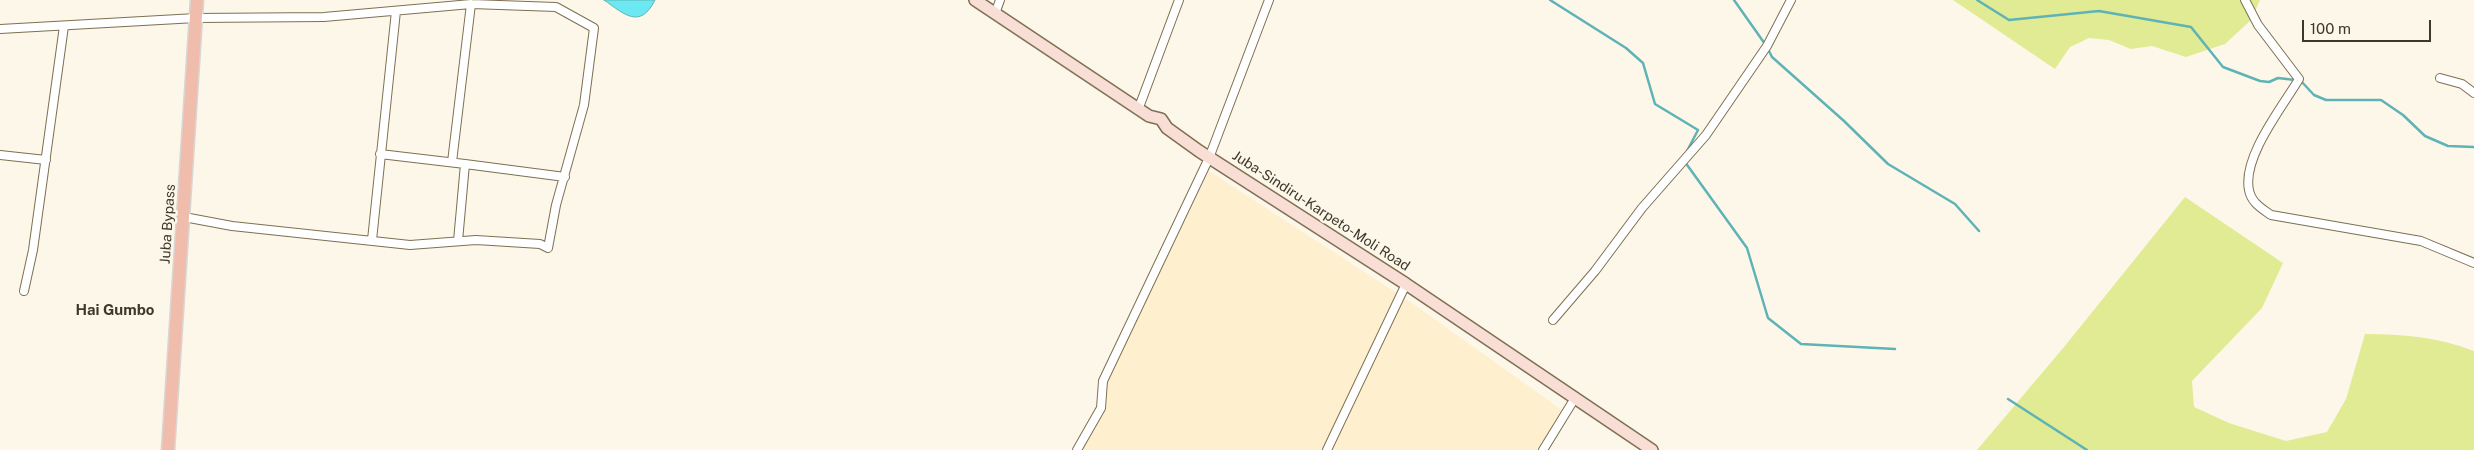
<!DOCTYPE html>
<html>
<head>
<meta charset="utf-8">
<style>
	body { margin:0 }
	#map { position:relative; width:2474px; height:450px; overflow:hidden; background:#fdf7ea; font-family:"Public Sans",sans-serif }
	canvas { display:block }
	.scale { position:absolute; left:2302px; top:20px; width:129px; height:22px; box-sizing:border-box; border:2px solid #3e382b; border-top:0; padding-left:6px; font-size:15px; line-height:18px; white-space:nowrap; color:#3e382b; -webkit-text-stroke:4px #fdf7ea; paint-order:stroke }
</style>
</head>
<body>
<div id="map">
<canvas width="2474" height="450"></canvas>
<div class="scale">100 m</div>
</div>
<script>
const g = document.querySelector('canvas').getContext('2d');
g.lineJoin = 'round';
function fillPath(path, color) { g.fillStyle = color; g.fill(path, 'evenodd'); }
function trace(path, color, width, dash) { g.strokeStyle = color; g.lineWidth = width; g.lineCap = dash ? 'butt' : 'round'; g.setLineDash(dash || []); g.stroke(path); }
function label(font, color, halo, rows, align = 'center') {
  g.font = font + ' "Public Sans",sans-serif'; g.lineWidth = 5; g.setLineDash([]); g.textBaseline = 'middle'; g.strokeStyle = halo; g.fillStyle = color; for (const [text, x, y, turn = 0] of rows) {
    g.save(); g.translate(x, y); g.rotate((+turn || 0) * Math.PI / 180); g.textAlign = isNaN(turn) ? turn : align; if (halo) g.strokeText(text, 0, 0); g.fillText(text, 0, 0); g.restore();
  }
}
fillPath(new Path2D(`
	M1209 171 1412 303 1562 410 1539 450H1074Z`), '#fef0cf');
fillPath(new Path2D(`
	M1953 0H2260L2251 20 2225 44 2186 57 2152 46 2131 49 2109 40 2089 38 2070 47 2055 69Z
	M2185 197 2283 263 2262 308 2192 381 2194 407 2229 423 2286 441 2327 432 2346 399 2365 334C2403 334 2438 337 2474 351V450H1977L2064 347Z`), '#e0eb93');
const water = new Path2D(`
	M604 0H655C640 30 624 14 604 0Z`);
fillPath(water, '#6be8f1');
trace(water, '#5eb3b6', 1);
trace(new Path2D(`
	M1550 0 1626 48 1643 63 1655 104 1698 130 1686 153
	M1734 0 1765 44
	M1977 0 2009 20 2099 11 2191 27 2223 67 2260 81 2269 82 2278 78 2295 80
	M1768 49 1772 57 1844 121 1888 164 1955 204 1979 231
	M2300 80 2314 95 2326 100H2381L2403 115 2425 136 2448 146 2474 147
	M1685 162 1747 248 1768 318 1801 344 1895 349
	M2008 399 2087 450`), '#5eb3b6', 2.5);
const street = new Path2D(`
	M2245 0 2258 25 2299 79C2283 106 2242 157 2249 190 2251 202 2261 208 2271 215L2421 241 2474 263
	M995 14 1000 0
	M0 29 196 18 324 17 471 4 556 7 594 28 584 105 556 205 548 248 540 244 476 240 410 245 232 226 184 217
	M2440 78 2462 84 2474 93
	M1138 110 1179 0
	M380 154 465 164
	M0 155 46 160
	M452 162 471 4
	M372 240 396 11
	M458 241 465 164 565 177
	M24 291 33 250 64 26
	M1553 320 1595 271 1642 208 1706 135 1767 46 1791 0
	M1077 450 1101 408 1103 381 1209 158 1269 0
	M1327 450 1406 284
	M1543 450 1575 398`);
const secondary = new Path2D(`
	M975 0 1149 116 1161 119 1167 128 1199 151 1406 284 1652 450`);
const primary = new Path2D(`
	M168 450 197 0`);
trace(street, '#7d7052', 10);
trace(secondary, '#7d7052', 14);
trace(primary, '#d8d7d5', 15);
trace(street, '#fff', 8);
trace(secondary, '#f8ded5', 11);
trace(primary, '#f0bdac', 12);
label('14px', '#3e382b', '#fdf7ea', [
	["Juba-Sindiru-Karpeto-Moli Road",1321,211,33],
	["Juba Bypass",168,224,-86]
]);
label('bold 15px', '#3e382b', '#fdf7ea', [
	["Hai Gumbo",115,310]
]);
</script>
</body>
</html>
